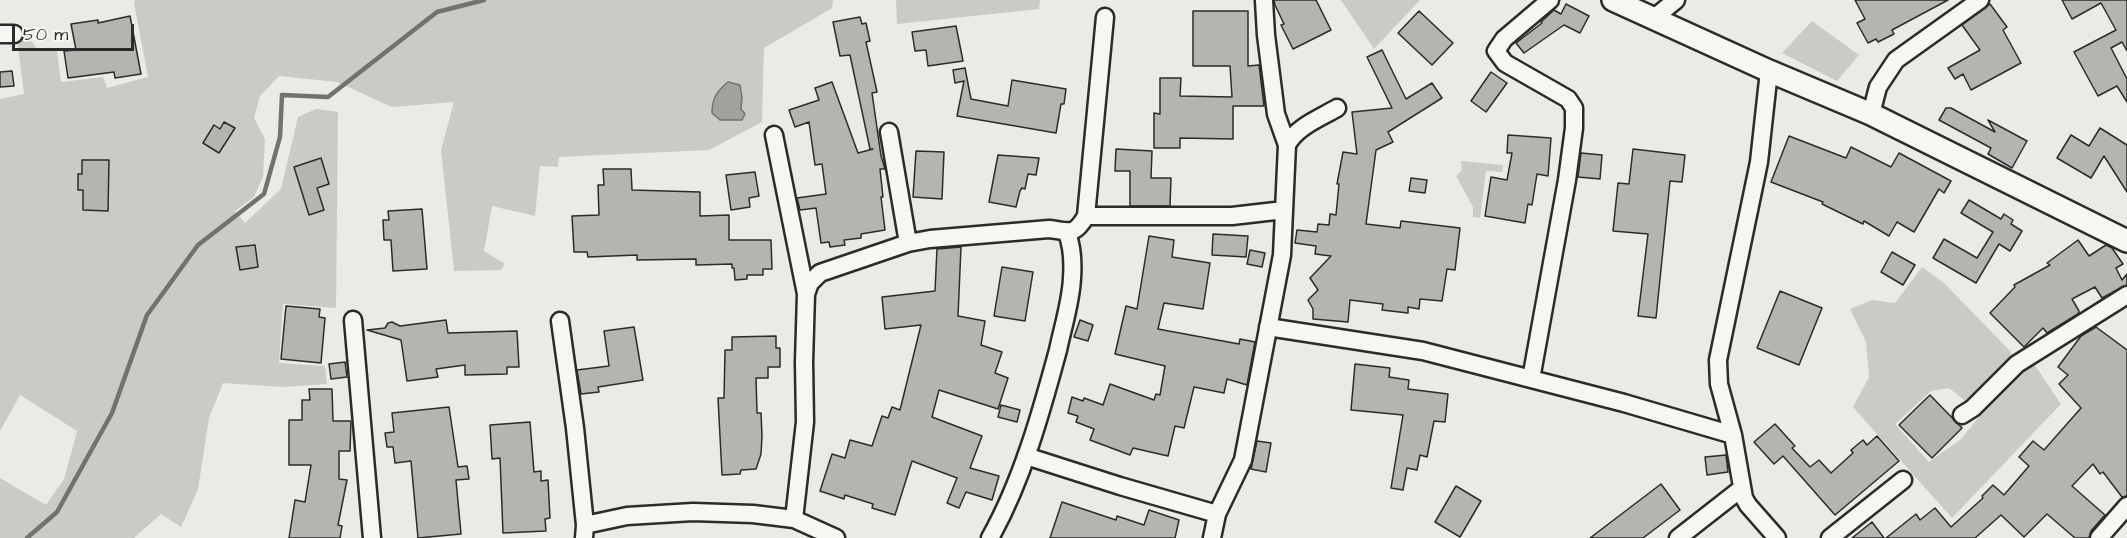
<!DOCTYPE html>
<html>
<head>
<meta charset="utf-8">
<style>
	body { margin:0 }
	#map { position:relative; width:2127px; height:538px; overflow:hidden; background:#eaeae6; font-family:"Architects Daughter",sans-serif }
	canvas { display:block }
	.scale { position:absolute; left:12px; top:24px; width:122px; height:27px; box-sizing:border-box; border:3px solid #2b2b2b; border-top:0; padding-left:8px; font-size:18px; line-height:21px; white-space:nowrap; color:#2b2b2b; -webkit-text-stroke:4px #f6f6f2; paint-order:stroke }
</style>
</head>
<body>
<div id="map">
<canvas width="2127" height="538"></canvas>
<div class="scale">50 m</div>
</div>
<script>
const g = document.querySelector('canvas').getContext('2d');
g.lineJoin = 'round';
function fillPath(path, color) { g.fillStyle = color; g.fill(path, 'evenodd'); }
function trace(path, color, width, dash) { g.strokeStyle = color; g.lineWidth = width; g.lineCap = dash ? 'butt' : 'round'; g.setLineDash(dash || []); g.stroke(path); }
fillPath(new Path2D(`
	M135 0H833L832 8 764 48 762 122 709 150 559 157 558 167 540 166 535 216 492 206 484 251 505 264 501 270 454 271 441 150 454 102 392 107 337 82 279 76 260 96 254 118 265 139 263 177 254 197 235 211 245 223 281 189 298 117 316 109 338 112 336 308 283 304 279 363 325 366 327 384 284 387 223 383 209 418 198 489 181 527 161 514 134 538H0V478L46 505 64 479 77 431 20 395 0 431V99L24 94 17 40 27 35 37 49 57 51 61 82 103 77 107 88 148 77 134 3Z
	M896 0H1040L1039 9 897 24Z
	M1341 0H1420L1374 49Z
	M1812 21 1859 55 1837 81 1782 53Z
	M1461 161 1503 165 1502 172 1486 171 1480 218 1473 217V207L1456 176 1462 170Z
	M1922 267 1944 283 2011 352 2010 369 1969 404 1949 388 1931 391 1895 424 1929 462 1961 439 2022 364H2034L2061 404 1952 518 1853 407 1869 377 1866 342 1850 309 1872 300 1895 303Z`), '#cacac7');
const water = new Path2D(`
	M728 82 740 85 742 97 741 109 745 114 742 120H720L712 113C712 98 717 91 728 82Z`);
fillPath(water, '#a1a19e');
trace(water, '#727270', 1.5);
trace(new Path2D(`
	M27 538 57 512 112 413 147 315 198 245 264 194 280 137 282 95 328 97 437 12 484 0`), '#727270', 4.5);
const building = new Path2D(`
	M1274 0H1316L1331 30 1293 49 1281 25 1284 24 1275 5Z
	M1855 0H1948L1892 30 1894 34 1878 42 1876 39 1868 43 1857 23 1865 19Z
	M2062 0H2127V51L2122 42 2111 48 2127 79V102L2117 86 2098 96 2074 52 2116 30 2101 3 2072 19Z
	M1566 4 1589 16 1580 33 1564 25 1524 53 1516 43 1542 23 1541 22 1554 10 1561 14Z
	M1990 4 2007 27 2003 30 2021 63 1971 90 1963 74 1955 79 1948 68 1980 50 1962 25Z
	M1193 11H1248V66L1259 65 1264 106H1233V139L1180 138V148H1154V113L1160 114V78H1181L1180 96 1232 97 1230 66H1193Z
	M1419 11 1453 43 1432 65 1398 33Z
	M130 16 141 74 115 78 114 72 68 78 64 51 76 50 71 24 98 20V23Z
	M860 17 862 24 866 23 870 41 866 42 877 92 872 93 881 156 885 169H880L883 197H881L885 230 861 234V238L844 240 845 245 830 247 829 242 821 243 816 208 800 210 797 198 826 194 822 164 815 165 809 122 795 127 789 110 819 100 815 88 832 82 858 153 873 149H870L850 55 840 56 833 22Z
	M956 26 963 61 928 66 926 50 915 51 912 32Z
	M1382 50 1406 99 1432 83 1442 98 1388 132 1393 142 1376 150 1366 224 1400 228 1401 221 1460 228 1455 270 1447 269 1442 301 1420 299 1419 309 1408 307V313L1382 310 1383 304 1350 300 1348 322 1313 319V309L1308 300 1318 290 1310 278 1331 256 1315 254 1316 246 1295 243 1297 230 1317 232 1318 224 1329 225 1330 214 1336 215 1339 184H1337L1343 152 1357 154 1352 112 1392 108 1367 57Z
	M965 68 971 99 1008 106 1012 80 1066 89 1064 104H1061L1056 133 957 116 964 81 955 83 953 70Z
	M12 71 14 86 0 87V72Z
	M1491 72 1507 83 1486 112 1471 101Z
	M1946 108H1951L1995 132 1988 120 2027 141 2012 168 1988 154 1991 148 1939 120Z
	M224 122 235 128 219 153 203 143 214 125 220 129Z
	M2100 128 2127 145V192L2104 156 2091 178 2057 158 2071 135 2089 146Z
	M1508 135 1551 138 1548 176 1537 174 1532 205 1528 204 1525 223 1485 216 1491 177 1507 180 1512 153H1507Z
	M1789 136 1846 158 1851 147 1891 167 1899 153 1951 181 1944 193 1939 189 1914 232 1897 222 1889 236 1864 221 1863 224 1822 204 1823 202 1771 182Z
	M1116 149 1152 151 1151 178H1171L1170 206H1130V171H1115Z
	M1633 149 1685 155 1682 182 1670 181 1656 318 1638 316 1648 234 1613 231 1618 183 1629 184Z
	M916 151 944 152 942 199 913 197Z
	M1581 153 1602 155 1600 179 1578 177Z
	M998 155 1039 158 1036 175 1028 174 1025 189 1022 188 1020 191 1016 207 989 202Z
	M321 158 329 184 317 188 324 210 309 215 294 167Z
	M82 160H109L108 211 83 210V190H78V174H82Z
	M603 169H631L632 190 700 192V216L729 215V240H771L772 269H763V275H747V279L735 280 734 268H732V264L696 265V259L637 260V255L588 257 587 252H574L572 216 599 215 598 185H604Z
	M755 172 759 196 749 198 750 207 731 210 726 175Z
	M1411 178 1427 180 1425 193 1409 191Z
	M1969 200 2001 219 2004 214 2013 220 2011 224 2022 231 2010 251 1999 244 1976 283 1933 258 1944 239 1977 258 1993 232 1961 213Z
	M422 209 427 269 393 271 391 240H384L383 220H389L388 211Z
	M1213 234 1248 236 1246 257 1212 255Z
	M1149 236 1174 240 1172 257 1210 263 1203 309 1164 303 1158 329 1239 344 1240 339 1255 342 1247 385 1227 379 1224 393 1194 387 1184 428 1175 426 1168 456 1133 448 1130 455 1090 440 1094 429 1076 422 1078 416 1068 413 1072 397 1083 401 1084 398 1103 405 1110 384 1154 400 1156 394 1160 395 1165 366 1115 354 1126 306 1137 309Z
	M2078 240 2089 256 2106 245 2112 248 2123 264 2116 268 2122 280 2127 274V285L2102 298 2095 287 2072 299 2079 311 2078 314 2047 333 2043 328 2024 347 1990 313 2015 287 2014 285 2050 265 2047 263Z
	M255 245 258 267 240 270 236 247Z
	M961 247 958 316 985 321 981 345 1002 352 995 373 1008 378 998 409 939 390 932 417 982 436 970 468 999 476 992 500 966 492 959 508 947 503 957 478 912 461 895 515 872 508 873 504 845 495 844 499 820 491 832 454 845 458 850 440 872 446 882 416 888 418 892 407 900 410 921 325 885 329 882 297 935 291 937 249Z
	M1250 250 1265 253 1262 267 1247 264Z
	M1892 252 1915 265 1903 285 1881 272Z
	M1002 267 1033 272 1025 321 994 316Z
	M1780 291 1822 308 1799 365 1757 348Z
	M286 306 320 309 319 317 325 318 321 363 281 359Z
	M446 320 448 333 517 331 519 367H507V374L465 375V365L436 369 438 377 407 381 401 340 367 330 385 328 388 323 392 322 400 326Z
	M1080 320 1093 325 1088 341 1074 337Z
	M634 327 643 380 598 387 599 392 581 394 577 370 609 366 604 331Z
	M2096 327 2127 350V496L2122 497 2103 472 2100 474 2093 464 2072 486 2105 515 2091 531 2089 538H2075L2047 514 2024 537 2001 515 1975 538H1886L1916 514 1920 520 1935 508 1951 527 1983 498 1982 496 1993 485 2004 495 2029 466 2019 457 2033 441 2044 450 2081 408 2059 384 2068 375 2058 367 2081 336Z
	M776 336V348H780V367H768V378H756L757 413H761L762 436 761 454 756 469 741 470 740 474 722 475 718 398H724L725 350H732V337Z
	M345 362 347 377 331 379 329 364Z
	M1355 364 1390 368 1389 377 1409 380 1408 389 1448 394 1445 422 1434 421 1427 457 1420 455 1417 470 1407 468 1403 490 1391 488 1403 415 1351 410Z
	M309 389H332L333 421H351L350 451H339V479L347 480 338 525 342 526 340 538H289L295 500 305 502 311 465H289V420H302V400H310Z
	M1930 395 1962 428 1932 458 1899 425Z
	M1001 405 1020 410 1017 422 998 417Z
	M449 407 458 467 467 466 469 479 456 480 461 534 418 538 411 461 395 463 393 447H387L385 433 394 432 392 413Z
	M530 422 534 472 541 471V481L548 480 550 518 545 519 546 531 503 533 500 458 492 459 490 425Z
	M1775 424 1795 446 1792 448 1810 467 1819 460 1831 473 1853 453 1851 450 1863 440 1867 445 1877 436 1899 461 1835 515 1783 456 1774 464 1754 442Z
	M1257 441 1271 443 1266 472 1251 469Z
	M1726 455 1728 472 1707 475 1705 457Z
	M1661 484 1680 510 1643 538H1590Z
	M1456 486 1481 501 1460 537 1435 522Z
	M1062 502 1116 520 1117 516 1144 525 1149 510 1179 520 1175 538H1050Z
	M1872 522 1884 538H1852Z`);
fillPath(building, '#b4b4b1');
trace(building, '#2b2b2b', 1.5);
const minor = new Path2D(`
	M1264 1 1266 35 1276 114 1287 145
	M1654 18 1676 0
	M0 34H14
	M1769 71 1759 162 1718 360 1719 384 1733 435 1744 498 1748 505 1777 538
	M1871 114 1878 87 1896 60 1980 0
	M889 132 908 243
	M774 135 806 294
	M1086 216H1232L1284 210
	M353 320 372 538
	M560 321 575 428 585 525 584 538
	M1268 327 1423 351 1624 403 1733 435
	M1531 379 1567 180 1574 128V108L1568 99 1505 63 1496 51 1504 39 1550 0
	M1962 415 1973 408 2017 364 2127 295
	M1026 456 1120 486 1217 514
	M794 519 805 422 804 362 806 294 810 283 820 273 908 243 930 239 1049 229C1069 231 1074 237 1086 216L1105 17
	M585 525 627 516 693 512 753 514 794 519 836 538
	M990 538C1022 481 1041 413 1058 350 1063 326 1071 302 1072 278 1073 264 1072 246 1067 233
	M1212 538 1217 514 1243 460 1282 255 1287 145C1296 127 1320 118 1337 108
	M1678 538 1742 488
	M1830 538 1903 480
	M2099 538 2127 506`);
const tertiary = new Path2D(`
	M1613 0 1769 71 1871 114 2127 241`);
trace(minor, '#2b2b2b', 21);
trace(tertiary, '#2b2b2b', 26);
trace(minor, '#f6f6f2', 16);
trace(tertiary, '#f6f6f2', 21);
</script>
</body>
</html>
